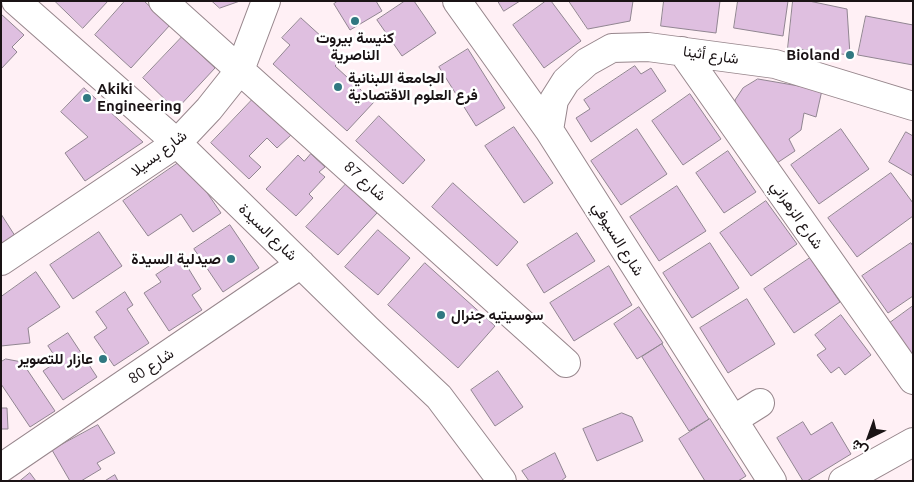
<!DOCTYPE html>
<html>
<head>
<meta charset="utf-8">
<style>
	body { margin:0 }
	#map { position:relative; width:914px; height:482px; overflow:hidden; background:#fff0f5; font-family:Ubuntu,Vazirmatn,sans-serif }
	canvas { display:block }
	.frame { position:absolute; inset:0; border:2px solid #1a1315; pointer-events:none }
	.north { position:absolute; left:844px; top:412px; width:50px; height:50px; -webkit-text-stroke:4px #fff; paint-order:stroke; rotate:222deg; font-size:14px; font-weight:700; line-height:20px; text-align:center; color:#1a1315 }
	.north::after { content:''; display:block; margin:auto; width:18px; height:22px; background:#1a1315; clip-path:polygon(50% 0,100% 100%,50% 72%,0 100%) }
</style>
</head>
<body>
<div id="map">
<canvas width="914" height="482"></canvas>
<div class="frame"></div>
<div class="north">ش</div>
</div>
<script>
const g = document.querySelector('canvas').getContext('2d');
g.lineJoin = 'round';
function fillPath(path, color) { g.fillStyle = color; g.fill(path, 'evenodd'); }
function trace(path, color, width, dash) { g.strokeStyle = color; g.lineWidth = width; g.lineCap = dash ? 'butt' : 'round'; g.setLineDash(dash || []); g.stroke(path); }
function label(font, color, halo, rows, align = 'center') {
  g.font = font + ' Ubuntu,Vazirmatn,sans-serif'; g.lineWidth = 5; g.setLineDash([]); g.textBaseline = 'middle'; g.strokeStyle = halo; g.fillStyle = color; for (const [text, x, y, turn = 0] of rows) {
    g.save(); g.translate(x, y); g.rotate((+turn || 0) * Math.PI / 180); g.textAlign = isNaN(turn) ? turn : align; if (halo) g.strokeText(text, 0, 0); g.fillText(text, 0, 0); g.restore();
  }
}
const building = new Path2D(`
	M55 1H108L83 28Z
	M125 1H144L170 25 131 68 95 35Z
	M212 1H240L220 8Z
	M338 1H376L382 11 350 30 334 4Z
	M405 1H414L436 33 402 56 377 20Z
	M498 1H520L504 11Z
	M546 1H551L581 41 544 68 513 25Z
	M569 1H633L630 21 588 29Z
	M664 1H720L716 33 661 26Z
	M738 1H788L783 36 734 28Z
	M793 1H809L847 9 850 55 788 48Z
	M1 14 24 35 12 47 17 52 1 69Z
	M866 16 913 25V65L858 55Z
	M301 18 344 57 335 66 374 102 347 131 273 64 290 45 282 38Z
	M182 37 215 68 176 110 143 78Z
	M468 49 505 108 476 126 439 67Z
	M635 66 641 74 651 68 666 91 591 142 576 118 590 109 584 100Z
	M758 79 822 90 816 117 804 113 801 130 789 139 795 151 774 165 737 113 735 100 743 88Z
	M84 88 143 142 85 181 65 153 88 137 61 112Z
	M690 94 721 139 683 165 652 121Z
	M253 99 291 135 277 148 267 138 249 156 261 167 249 179 211 143Z
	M379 116 425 160 403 184 356 141Z
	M514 127 553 183 524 203 485 146Z
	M637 129 667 174 621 205 591 161Z
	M841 129 869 169 819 204 791 165Z
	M906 132 913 136V176L889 162Z
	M728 151 756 192 724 213 696 173Z
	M311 154 325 167 319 172 325 177 309 194 313 198 296 216 266 189 298 155 304 161Z
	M184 159 221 213 193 232 181 214 148 236 123 201Z
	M891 173 913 203V216L857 257 828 218Z
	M453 183 518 242 497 266 432 207Z
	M346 184 377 213 338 255 306 227Z
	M677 186 706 231 659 261 630 217Z
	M766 201 797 244 751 276 720 233Z
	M1 214 17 239 1 249Z
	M230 225 259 268 223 292 194 249Z
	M378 230 410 258 378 295 345 267Z
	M99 232 122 266 73 299 50 265Z
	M577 233 595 261 544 293 527 265Z
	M710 243 739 288 692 318 663 273Z
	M911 243 913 246V296L888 313 862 276Z
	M182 258 201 289 192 295 202 310 169 331 144 293 161 282 156 275Z
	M810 258 840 302 794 333 764 289Z
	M425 263 495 326 458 368 388 305Z
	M609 266 632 305 574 341 550 303Z
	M36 272 60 307 28 328 30 343 1 346V297Z
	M125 292 133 305 127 309 149 343 114 366 94 337 107 328 96 312Z
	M747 299 775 344 728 373 700 328Z
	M913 306V358L887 325Z
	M639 307 663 343 637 359 614 324Z
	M841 315 871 355 845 375 839 367 831 373 817 355 826 349 815 335Z
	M68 333 97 377 63 400 43 371 58 361 48 346Z
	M662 344 709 419 689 431 642 357Z
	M6 359 22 362 55 411 30 427 1 384V362Z
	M498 371 523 407 495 426 471 390Z
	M1 408H7L8 429H1Z
	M622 413 632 417 643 441 597 461 583 429Z
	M710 419 746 476 738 481H705L679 439Z
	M803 422 811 435 832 422 851 454 807 481H803L777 438Z
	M98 425 115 453 97 463 101 469 81 481H70L52 450Z
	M555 453 566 477 561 481H529L522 471Z
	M30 473 36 481H20Z
	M115 475 118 481H105Z`);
fillPath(building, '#dfbfe0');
trace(building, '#918591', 1);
const minor = new Path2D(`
	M16 1 177 143 367 329 439 397 502 481
	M163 1 566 363
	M457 1 549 130 772 481
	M682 51 913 380
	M549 130 554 100 566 81 587 62 612 48 648 47 775 64 913 106
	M1 261 177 143 209 109 240 70 266 1
	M733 420 760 403
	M1 468 301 264
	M843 481 913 442`);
trace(minor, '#97868c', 30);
trace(minor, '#fff', 28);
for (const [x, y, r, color] of [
	[355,21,5,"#307881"],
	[850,55,5,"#307881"],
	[338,87,5,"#307881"],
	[87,98,5,"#307881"],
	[231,259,5,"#307881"],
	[441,315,5,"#307881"],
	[103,359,5,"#307881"]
]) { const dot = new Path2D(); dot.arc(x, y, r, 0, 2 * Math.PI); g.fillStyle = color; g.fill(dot); trace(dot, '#fff', 2); }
label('bold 15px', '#1a1315', '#fff', [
	["كنيسة بيروت",355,38,"center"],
	["الناصرية",355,55,"center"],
	["Bioland",840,55],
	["الجامعة اللبنانية",348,78,"left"],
	["فرع العلوم الاقتصادية",348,95,"left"],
	["Akiki",97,89,"left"],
	["Engineering",97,106,"left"],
	["صيدلية السيدة",221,259],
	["سوسيتيه جنرال",451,315,"left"],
	["عازار للتصوير",93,359]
], 'right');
label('15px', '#1a1315', '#fff', [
	["شارع أثينا",711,55,8],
	["شارع بسيلا",159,153,-37],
	["شارع 87",365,181,42],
	["شارع الزهراني",797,215,55],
	["شارع السيدة",268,232,44],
	["شارع السيوفي",618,239,58],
	["شارع 80",151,366,-34]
]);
</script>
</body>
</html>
